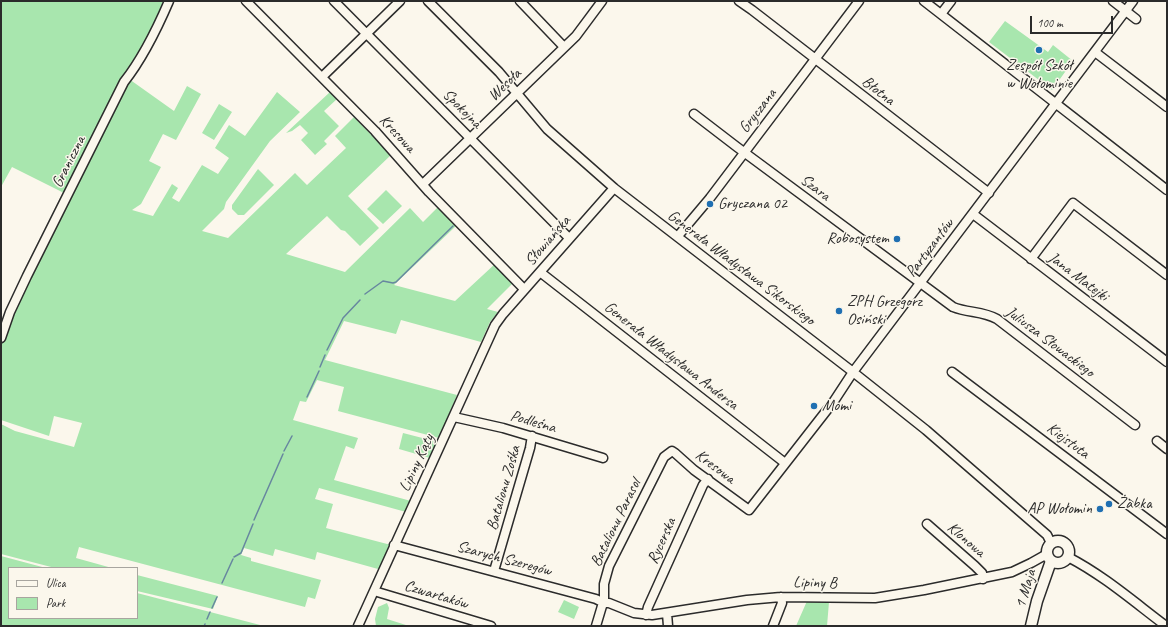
<!DOCTYPE html>
<html>
<head>
<meta charset="utf-8">
<style>
	body { margin:0 }
	#map { position:relative; width:1168px; height:627px; overflow:hidden; background:#fbf7ec; font-family:Caveat,sans-serif }
	canvas { display:block }
	.frame { position:absolute; inset:0; border:2px solid #2b2b2b; pointer-events:none }
	.legend { position:absolute; left:8px; top:567px; width:130px; height:52px; box-sizing:border-box; background:#fbf7ec; border:1px solid #a8a59f; margin:0; padding:5px 7px; list-style:none; font-size:12px; color:#2b2b2b }
	.legend li { display:flex; align-items:center; gap:8px; height:20px }
	.legend b { width:20px; border:1px solid #a8a59f }
	.scale { position:absolute; left:1030px; top:16px; width:83px; height:18px; box-sizing:border-box; border:2px solid #2b2b2b; border-top:0; padding-left:5px; font-size:12px; line-height:14px; white-space:nowrap; color:#2b2b2b; -webkit-text-stroke:3px #fbf7ec; paint-order:stroke }
</style>
</head>
<body>
<div id="map">
<canvas width="1168" height="627"></canvas>
<div class="frame"></div>
<ul class="legend">
<li><b style="height:5px;background:#fbf7ec"></b>Ulica</li>
<li><b style="height:11px;background:#a8e6ae"></b>Park</li>
</ul>
<div class="scale">100 m</div>
</div>
<script>
const g = document.querySelector('canvas').getContext('2d');
g.lineJoin = 'round';
function fillPath(path, color) { g.fillStyle = color; g.fill(path, 'evenodd'); }
function trace(path, color, width, dash) { g.strokeStyle = color; g.lineWidth = width; g.lineCap = dash ? 'butt' : 'round'; g.setLineDash(dash || []); g.stroke(path); }
function label(font, color, halo, rows, align = 'center') {
  g.font = font + ' Caveat,sans-serif'; g.lineWidth = 3; g.setLineDash([]); g.textBaseline = 'middle'; g.strokeStyle = halo; g.fillStyle = color; for (const [text, x, y, turn = 0] of rows) {
    g.save(); g.translate(x, y); g.rotate((+turn || 0) * Math.PI / 180); g.textAlign = isNaN(turn) ? turn : align; if (halo) g.strokeText(text, 0, 0); g.fillText(text, 0, 0); g.restore();
  }
}
fillPath(new Path2D(`
	M1 1H166L158 19 125 75 66 194 12 167 1 187Z
	M1005 21 1048 52 1053 45 1073 61 1052 90 989 42Z
	M129 79 174 111 187 86 201 94 176 140 163 134 149 161 161 167 141 204 132 210 153 216 172 184 178 188 172 198 179 202 202 165 218 174 229 158 215 148 229 125 245 136 277 92 300 112 270 141 226 202 224 209 202 231 228 238 295 173 307 185 346 148 335 136 354 117 391 155 348 196 379 228 360 246 345 231 341 230 327 216 286 254 345 272 410 208 423 222 438 207 457 225 394 285 455 301 496 263 515 281 487 309 498 312 490 322 481 342 401 320 396 334 344 321 325 360 457 395 439 438 338 411 344 387 317 380 306 402 300 401 293 420 358 438 354 449 346 446 334 480 411 501 406 512 319 488 315 499 333 504 326 528 391 545 381 568 378 569 317 552 315 560 275 549 273 556 244 548 241 555 251 558V561L321 580 315 599 308 597 305 607 79 547 76 558 112 568H55L1 554V424L15 431 74 447 82 423 54 416 49 436 1 420V345L12 314Z
	M330 92 337 99 324 111 339 126 324 141 327 144 315 155 301 140 308 133 300 125 292 131 286 133Z
	M219 104 232 112 214 140 202 133Z
	M258 169 274 185 244 215H238L232 209V205Z
	M386 190 402 206 383 224 367 209Z
	M403 433 438 442 430 458 399 449Z
	M1 556 46 568H9V618H137V593L264 626H1Z
	M137 575 218 596 213 609 137 591Z
	M564 600 579 607 574 619 558 612Z
	M807 601 829 602 827 626H796Z
	M387 603 389 608 387 619 409 626H376L375 619 378 607Z`), '#a8e6ae');
trace(new Path2D(`
	M365 294 383 281 393 283 396 282 453 226
	M327 350 343 318 360 300
	M320 367 325 355
	M307 397 319 371
	M284 451 292 436
	M254 520 283 454
	M234 557 241 553 253 524
	M222 583 233 559
	M212 608 217 597
	M207 619 210 612
	M204 626 205 624`), '#67879f', 1.5);
const minor = new Path2D(`
	M246 1 375 131 429 192 524 289
	M334 1 569 238
	M428 1 499 72 547 129 614 188 853 372 926 430 1047 535 1051 543
	M520 1 564 47
	M739 1 752 10 989 193
	M924 1 1167 190
	M1113 1 1136 19
	M941 14 951 1
	M1095 52 1167 107
	M322 77 400 1
	M694 114 737 147 953 307C968 313 983 311 997 319L1135 425
	M423 184 576 36 602 1
	M973 214 1167 362
	M678 236 710 198 859 1
	M1031 259 1073 203 1167 275
	M540 272 785 463
	M1 338 10 312 27 276 124 82C143 58 157 29 169 1
	M952 372 1167 534
	M454 417 503 428 603 458
	M1157 441 1167 449
	M927 524 975 566 982 573 983 579
	M394 545 596 599 604 603H609L634 613 652 615 747 600 781 597 875 598 924 590 1012 572 1031 563 1047 554
	M1068 557C1103 575 1134 602 1166 626
	M494 571 530 448 532 436
	M374 591 491 626
	M604 603V584L609 566 664 457 672 451 675 453 694 470 749 510 834 401 853 372 1133 1
	M667 613 668 626
	M646 615 648 607 703 485 708 479
	M358 626 495 325 503 314 614 188
	M596 626 602 606 604 603
	M773 626 782 603 781 597`);
const major = new Path2D(`
	M1047 552a11 11 0 1 1 22 0a11 11 0 1 1-22 0Z
	M1031 626 1037 601 1051 561`);
trace(minor, '#2b2b2b', 11);
trace(major, '#2b2b2b', 13);
trace(minor, '#fbf7ec', 8);
trace(major, '#fbf7ec', 10);
for (const [x, y, r, color] of [
	[1039,50,4,"#1f6fb2"],
	[710,204,4,"#1f6fb2"],
	[897,239,4,"#1f6fb2"],
	[839,311,4,"#1f6fb2"],
	[814,406,4,"#1f6fb2"],
	[1109,504,4,"#1f6fb2"],
	[1100,509,4,"#1f6fb2"]
]) { const dot = new Path2D(); dot.arc(x, y, r, 0, 2 * Math.PI); g.fillStyle = color; g.fill(dot); trace(dot, '#fbf7ec', 1.5); }
label('16px', '#2b2b2b', '#fbf7ec', [
	["Zespół Szkół",1039,66,"center"],
	["w Wołominie",1039,84,"center"],
	["Gryczana 02",718,204],
	["Robosystem",889,239,"right"],
	["ZPH Grzegorz",847,302],
	["Osiński",847,320],
	["Momi",822,406],
	["Żabka",1117,504],
	["AP Wołomin",1092,509,"right"]
], 'left');
label('16px', '#2b2b2b', '#fbf7ec', [
	["Wesoła",505,85,-44],
	["Błotna",878,91,38],
	["Spokojna",462,109,45],
	["Gryczana",758,111,-53],
	["Kresowa",397,134,47],
	["Graniczna",69,162,-63],
	["Szara",815,188,37],
	["Słowiańska",548,241,-49],
	["Partyzantów",930,248,-53],
	["Generała Władysława Sikorskiego",741,268,37],
	["Jana Matejki",1078,277,37],
	["Juliusza Słowackiego",1050,342,37],
	["Generała Władysława Andersa",671,356,38],
	["Podleśna",533,422,16],
	["Kiejstuta",1068,441,37],
	["Lipiny Kąty",417,463,-65],
	["Kresowa",715,467,37],
	["Batalionu Zośka",504,488,-74],
	["Batalionu Parasol",616,523,-64],
	["Klonowa",966,540,41],
	["Rycerska",662,541,-66],
	["Szarych Szeregów",504,559,15],
	["Lipiny B",815,583,1],
	["1 Maja",1026,589,-73],
	["Czwartaków",436,595,17]
]);
</script>
</body>
</html>
